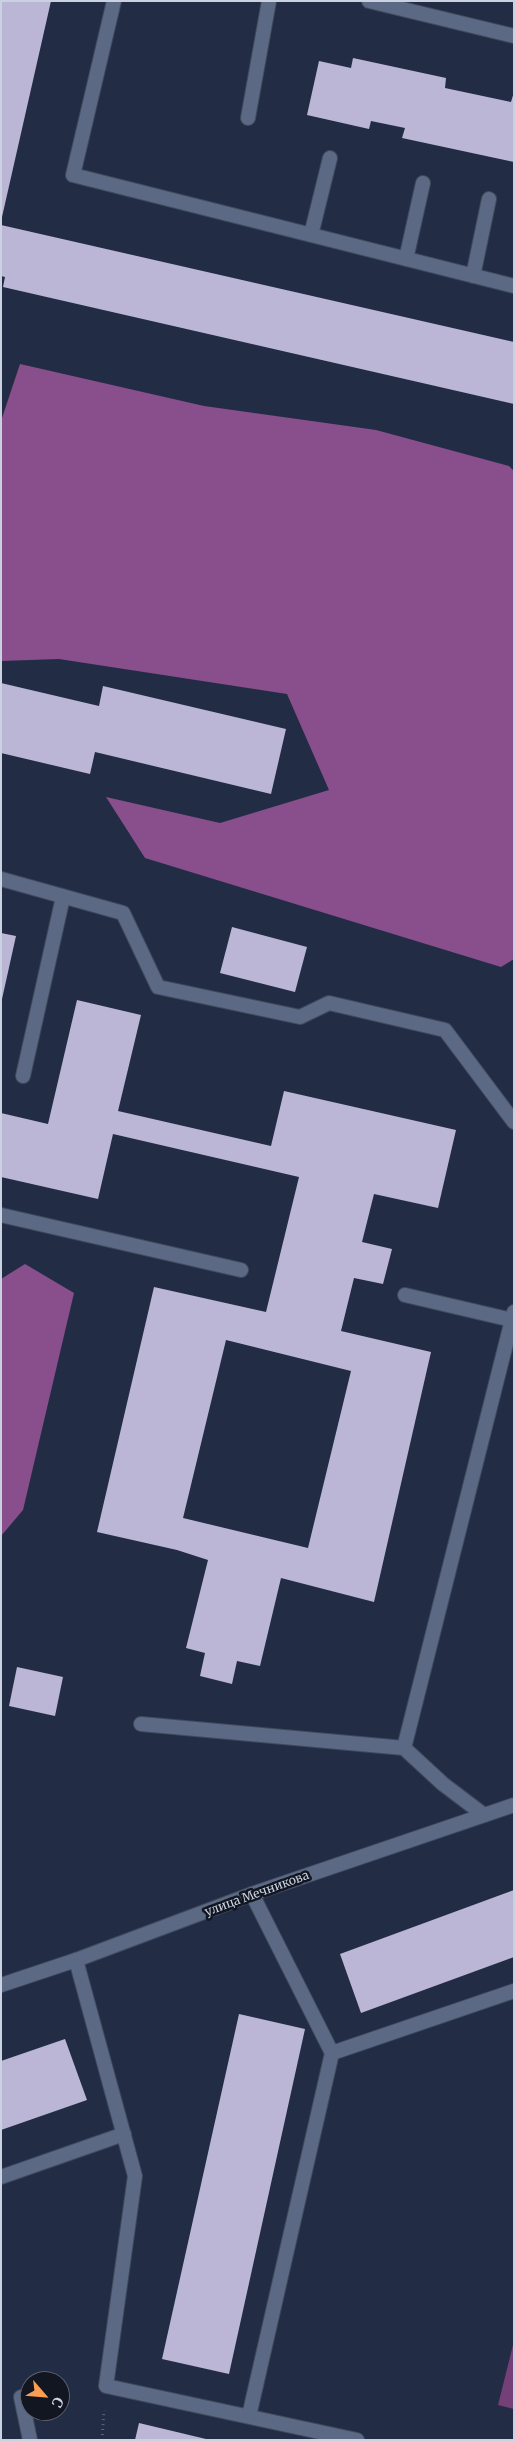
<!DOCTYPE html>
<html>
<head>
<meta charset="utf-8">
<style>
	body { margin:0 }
	#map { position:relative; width:515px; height:2441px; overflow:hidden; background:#222d45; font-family:Merriweather,serif }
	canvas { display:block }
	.frame { position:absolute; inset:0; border:2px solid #cad2e2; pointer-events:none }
	.north { position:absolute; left:20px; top:2371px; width:50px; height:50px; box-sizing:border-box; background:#111621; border:1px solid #5b616e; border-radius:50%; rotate:117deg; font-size:14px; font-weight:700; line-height:20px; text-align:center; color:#cad2e2 }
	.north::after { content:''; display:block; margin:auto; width:18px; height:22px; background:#fc9e52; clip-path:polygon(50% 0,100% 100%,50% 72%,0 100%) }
</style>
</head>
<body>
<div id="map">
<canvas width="515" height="2441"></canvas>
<div class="frame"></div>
<div class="north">С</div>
</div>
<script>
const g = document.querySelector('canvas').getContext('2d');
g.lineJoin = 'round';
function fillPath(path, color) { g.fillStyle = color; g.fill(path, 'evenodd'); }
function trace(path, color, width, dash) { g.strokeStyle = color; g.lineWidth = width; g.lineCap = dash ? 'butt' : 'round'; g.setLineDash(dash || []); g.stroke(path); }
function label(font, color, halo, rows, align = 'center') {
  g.font = font + ' Merriweather,serif'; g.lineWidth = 5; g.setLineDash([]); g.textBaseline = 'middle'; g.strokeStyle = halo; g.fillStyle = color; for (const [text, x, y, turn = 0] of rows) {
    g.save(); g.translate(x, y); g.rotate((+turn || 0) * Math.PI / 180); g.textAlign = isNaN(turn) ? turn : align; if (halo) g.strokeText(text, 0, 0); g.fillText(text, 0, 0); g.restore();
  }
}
fillPath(new Path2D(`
	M514 2341V2409L498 2405Z`), '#753f77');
fillPath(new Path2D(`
	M20 364 204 406 376 430 509 466 514 471V959L501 967 145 858 106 797 220 823 329 790 287 694 59 659 1 661V421Z
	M25 1264 74 1293 23 1510 1 1536V1279Z`), '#894f8c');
fillPath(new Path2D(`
	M1 1H51L2 217H1Z
	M353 58 446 78 445 88 511 102 514 92V162L402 138 405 128 371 121 369 129 307 115 319 61 351 68Z
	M1 225 514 342V404L3 287 5 277 1 276Z
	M1 683 99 706 103 686 286 729 271 794 95 752 90 774 1 753Z
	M232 927 307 947 295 992 220 973Z
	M1 933 16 936 2 999H1Z
	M77 1000 141 1015 118 1111 271 1146 284 1091 456 1130 438 1208 374 1194 362 1242 392 1249 383 1284 354 1278 341 1331 431 1352 374 1602 281 1578 260 1666 237 1661 232 1684 200 1676 205 1653 186 1648 208 1560 177 1550 97 1532 154 1287 266 1312 299 1177 113 1134 98 1199 1 1177V1113L48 1124ZM226 1340 351 1371 308 1548 183 1518Z
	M17 1667 63 1677 55 1716 9 1706Z
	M514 1890V1957L361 2013 340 1954Z
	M239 2014 305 2029 229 2374 162 2359Z
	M65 2039 87 2100 1 2130V2061Z
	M139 2423 206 2439V2440H135Z`), '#bcb6d6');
const service = new Path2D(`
	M114 1 73 175 514 286
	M369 1 514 36
	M248 118 269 1
	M311 235 330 158
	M406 259 423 183
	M473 276 489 199
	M1 879 123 913 158 987 300 1017 329 1003 445 1030 514 1122
	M23 1076 63 897
	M1 1215 241 1270
	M405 1295 512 1320
	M141 1724 404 1748 443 1784 484 1815
	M404 1748 514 1312
	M252 1894 332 2053
	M76 1960 135 2176 106 2386 357 2440
	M1 2177 124 2134
	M21 2397 30 2440
	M249 2416 332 2053 514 1991`);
const minor = new Path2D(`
	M1 1985 76 1960 252 1894 514 1805`);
trace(service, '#404a5e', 16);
trace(minor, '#404a5e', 16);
trace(new Path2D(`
	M102 2440 104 2410`), '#5d677c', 3, [1, 4]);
trace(service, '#5c6985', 14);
trace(minor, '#5c6985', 14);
label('12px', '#cad2e2', '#111621', [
	["улица Мечникова",257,1894,-20]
]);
</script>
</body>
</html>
